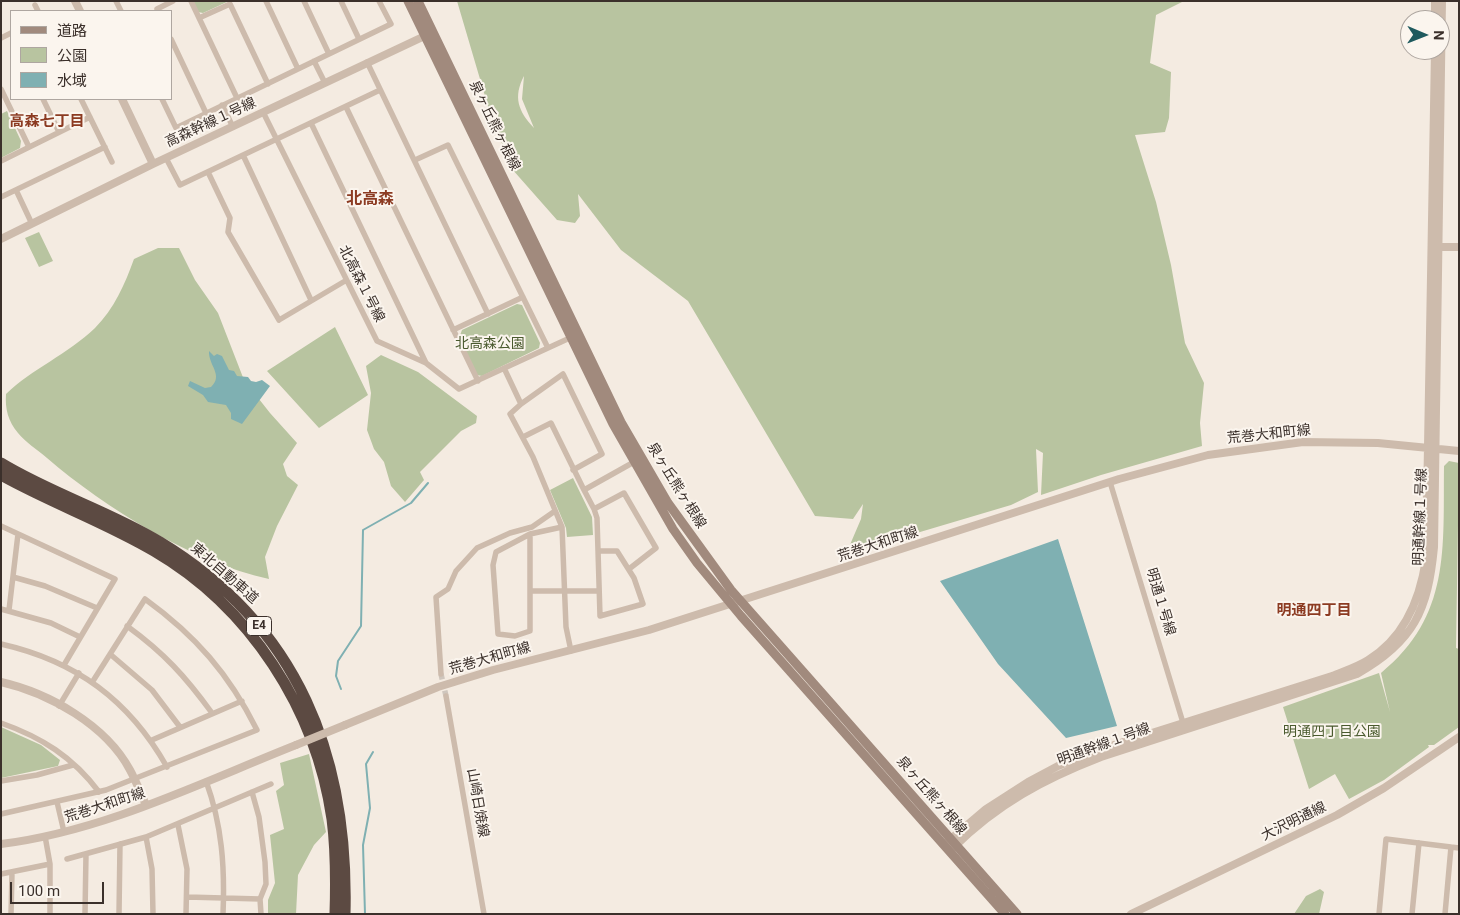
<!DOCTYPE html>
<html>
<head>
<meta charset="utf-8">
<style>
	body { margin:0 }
	#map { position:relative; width:1460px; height:915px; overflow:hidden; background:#f4ebe1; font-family:Roboto,"Noto Sans JP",sans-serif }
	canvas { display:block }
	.frame { position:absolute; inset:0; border:2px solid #3b302b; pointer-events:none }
	.legend { position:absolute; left:10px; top:10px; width:162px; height:90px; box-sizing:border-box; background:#fbf5ee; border:1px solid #aea6a0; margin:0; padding:6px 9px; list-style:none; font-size:15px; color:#3b302b }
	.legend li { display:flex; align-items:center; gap:10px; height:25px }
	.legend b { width:25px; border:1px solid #aea6a0 }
	.north { position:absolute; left:1400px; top:10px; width:50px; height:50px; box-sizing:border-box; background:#fbf5ee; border:1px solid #aea6a0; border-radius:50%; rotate:91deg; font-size:14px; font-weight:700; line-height:20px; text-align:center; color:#3b302b }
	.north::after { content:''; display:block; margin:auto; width:18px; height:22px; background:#1f5a5e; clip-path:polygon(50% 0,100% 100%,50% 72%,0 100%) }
	.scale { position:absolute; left:10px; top:882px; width:94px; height:22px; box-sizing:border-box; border:2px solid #3b302b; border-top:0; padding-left:6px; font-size:15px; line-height:18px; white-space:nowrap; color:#3b302b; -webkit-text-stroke:4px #fbf5ee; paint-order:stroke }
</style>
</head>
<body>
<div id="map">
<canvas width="1460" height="915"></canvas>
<div class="frame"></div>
<ul class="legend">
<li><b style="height:6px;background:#a18a7d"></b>道路</li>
<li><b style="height:14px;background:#b8c4a0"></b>公園</li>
<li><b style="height:14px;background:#7fb0b2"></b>水域</li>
</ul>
<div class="north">N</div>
<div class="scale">100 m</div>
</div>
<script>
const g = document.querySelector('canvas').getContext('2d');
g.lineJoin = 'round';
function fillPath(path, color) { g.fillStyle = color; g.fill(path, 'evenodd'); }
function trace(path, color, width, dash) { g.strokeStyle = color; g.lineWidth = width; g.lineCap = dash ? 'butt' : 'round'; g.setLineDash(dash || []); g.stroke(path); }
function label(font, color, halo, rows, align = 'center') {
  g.font = font + ' Roboto,"Noto Sans JP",sans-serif'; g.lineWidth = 4; g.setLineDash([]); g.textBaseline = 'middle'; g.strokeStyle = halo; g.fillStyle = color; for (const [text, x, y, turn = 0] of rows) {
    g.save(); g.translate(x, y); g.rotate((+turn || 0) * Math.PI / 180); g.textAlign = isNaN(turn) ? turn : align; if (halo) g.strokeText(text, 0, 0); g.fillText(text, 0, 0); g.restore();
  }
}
fillPath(new Path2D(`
	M193 1H229L203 13 198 12Z
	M457 1H1184L1156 15 1150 63 1171 72 1169 118 1165 132 1135 135 1156 202 1171 265 1185 343 1204 383 1200 423 1202 446 1101 475 1041 495 1043 453 1036 449 1038 492 1011 505 846 554 861 519 863 504 853 519 815 516 688 301 621 250 578 194 580 216 575 223 557 220 512 169 490 113ZM524 76 522 99 534 128C518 111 513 97 524 76Z
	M7 111 21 141 20 148 1 158V114Z
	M39 232 53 261 39 267 25 238Z
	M158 248H179L195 280 218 313 244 380 270 413 297 443 283 464 287 476 298 485 277 526 265 557 269 579C194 563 105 508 47 458 38 450 25 442 18 433 8 421 5 409 6 394 32 369 68 354 95 328 114 309 125 284 134 259Z
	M517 304 522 305 540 343 539 348 482 376 477 375 459 338 462 330Z
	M335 327 368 395 319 428 267 371Z
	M381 355 418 372 477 416 476 423 461 431 420 472 424 480 405 502 391 486 384 462 374 449 367 430 371 393 366 366Z
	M1449 461 1459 463 1456 648 1459 649V727L1434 745H1428L1429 747 1384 780 1349 799 1335 774 1309 789 1283 707 1379 673 1390 712 1381 673C1451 616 1443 548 1444 466Z
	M573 478 592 517 593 535 567 537 566 528 550 490Z
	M1 727 41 745 60 760 58 766 1 778Z
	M309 754 326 832 314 845 298 875 296 914H268V900L275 883 270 835 284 829 276 791 284 785 280 763Z
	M1320 889 1324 892 1319 914H1294L1306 896Z`), '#b8c4a0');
fillPath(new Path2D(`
	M209 351 214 356 217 354 222 356 229 370 234 371 237 376 248 377 251 381 256 382 262 380 270 386 242 424 231 419V413L226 405 208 402 203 395 188 386 190 381 205 388 211 387C224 375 208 365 209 351Z
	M1058 539 1117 726 1066 738 998 664 940 581Z`), '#7fb0b2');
trace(new Path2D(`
	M341 689 336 676 338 661 361 626 363 530 411 503 428 483
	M365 914 363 845 370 808 366 764 373 752`), '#7fb0b2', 2);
trace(new Path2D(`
	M441 674 446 696`), '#cfc6bd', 5.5, [5.5, 3]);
trace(new Path2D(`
	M116 1 121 11
	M191 1 237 98
	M266 1 298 69
	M304 1 329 54
	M341 1 359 39
	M35 5 38 11
	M157 9 173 1
	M199 18 230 4 268 84
	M1 38 11 33
	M171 39 206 113
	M314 61 325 83
	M367 62 488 314
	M1 89 29 147
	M43 99 59 132
	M81 99 112 162
	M162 99 176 128 391 24 379 1
	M222 105 233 127
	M346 107 478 381
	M263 112 377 341 426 363 459 389 574 336
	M311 123 426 363
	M243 155 311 300
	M166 158 180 185 380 90
	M415 160 448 145 548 348
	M1 161 90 117
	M208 172 230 218 228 232 279 320 345 281
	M16 190 32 224
	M1 197 105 147
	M453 330 523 297
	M504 368 521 404 510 414 533 457 562 527 530 534 496 552 493 565 498 634 515 636 530 631V591H598
	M521 404 563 374 602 454 573 470
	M523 437 551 423 584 490 634 462
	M1110 482 1184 726
	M584 490 594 509
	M1 526 115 579 64 665
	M562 527 566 627 571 651
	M598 551H617L634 578 643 604 600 616 597 518 594 509 624 493 656 548 629 569
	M13 577 45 586 97 608
	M530 591V534
	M1 609 51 623 80 637
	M9 610 18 534
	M127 626C164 653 185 676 212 713
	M1 644C76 661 129 700 167 767
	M110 654 152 690 180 727
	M441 674 436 597 448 589 456 571 477 548 510 533 532 527 555 511
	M446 696 484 914
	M59 706 79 673
	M1 723C41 737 73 757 99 792
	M152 740 242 701
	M1 781 37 775 73 765
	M206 781C222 825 225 867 223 914
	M252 792 259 817 265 862 266 884 260 899 261 914
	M57 802 64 832
	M1 814 106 790 257 730C229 674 196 636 145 599L93 681
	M178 825 187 869 186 914
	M45 836 50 864V914
	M146 837 152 869 153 914
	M67 859 146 837 271 784
	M1 874 50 864
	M187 897 260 899
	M11 914 12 873
	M85 914 86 854
	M119 914 120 844
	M1379 914 1386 839 1459 848
	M1412 914 1419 843
	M1445 914 1451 847`), '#cdbbac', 5.5);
trace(new Path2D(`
	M75 1 80 11
	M1435 20V1
	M122 99 153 164
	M1 239 153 164 429 34
	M1433 247H1459
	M1 682C49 693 106 725 130 770 136 781 141 794 146 805
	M345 725 438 687 493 670 649 630 1119 479 1208 455 1303 442 1378 443 1459 451
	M946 843 986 809 1028 782 1058 766 1098 750 1332 676C1344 671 1357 667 1368 660 1404 638 1420 600 1426 559L1435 50
	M1 844C104 831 200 783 296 745
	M953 848C997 804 1044 779 1101 757L1357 674C1414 642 1428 610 1434 547L1442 1
	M1131 914 1337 815 1384 788 1459 737`), '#cdbbac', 8);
trace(new Path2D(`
	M408 1 613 424 673 529 697 563 741 616 1005 914
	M418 1 621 422 668 503 731 590 1017 914`), '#a18a7d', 9);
trace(new Path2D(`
	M1 463C52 494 109 511 160 542 299 626 349 757 345 914
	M1 475C51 503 105 522 154 551 250 607 316 709 332 819 336 850 336 882 335 914`), '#5c4a42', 11);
trace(new Path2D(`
	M296 745 345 725`), '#cdbbac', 8);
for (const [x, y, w] of [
	[259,626,25]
]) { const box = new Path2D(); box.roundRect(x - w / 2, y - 9.5, w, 19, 4); g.fillStyle = '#fbf5ee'; g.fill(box); trace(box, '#3b302b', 1); }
label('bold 12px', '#3b302b', null, [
	["E4",259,626]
]);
label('14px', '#3b302b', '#fbf5ee', [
	["高森幹線１号線",211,123,-25],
	["泉ヶ丘熊ヶ根線",494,126,64],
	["北高森１号線",361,284,63],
	["荒巻大和町線",1269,435,-6],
	["泉ヶ丘熊ヶ根線",676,486,58],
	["明通幹線１号線",1421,517,-88],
	["荒巻大和町線",878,545,-18],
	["東北自動車道",224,574,41],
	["明通１号線",1160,602,73],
	["荒巻大和町線",490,659,-16],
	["明通幹線１号線",1104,745,-20],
	["泉ヶ丘熊ヶ根線",931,796,49],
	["山崎日焼線",477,803,80],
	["荒巻大和町線",105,806,-18],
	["大沢明通線",1294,822,-26]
]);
label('14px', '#4a5a2e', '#fbf5ee', [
	["北高森公園",490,344],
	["明通四丁目公園",1332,732]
]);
label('bold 15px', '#8c3b22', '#fbf5ee', [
	["高森七丁目",47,122],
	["明通四丁目",1314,611]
]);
label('bold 16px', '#8c3b22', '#fbf5ee', [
	["北高森",370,200]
]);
</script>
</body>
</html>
